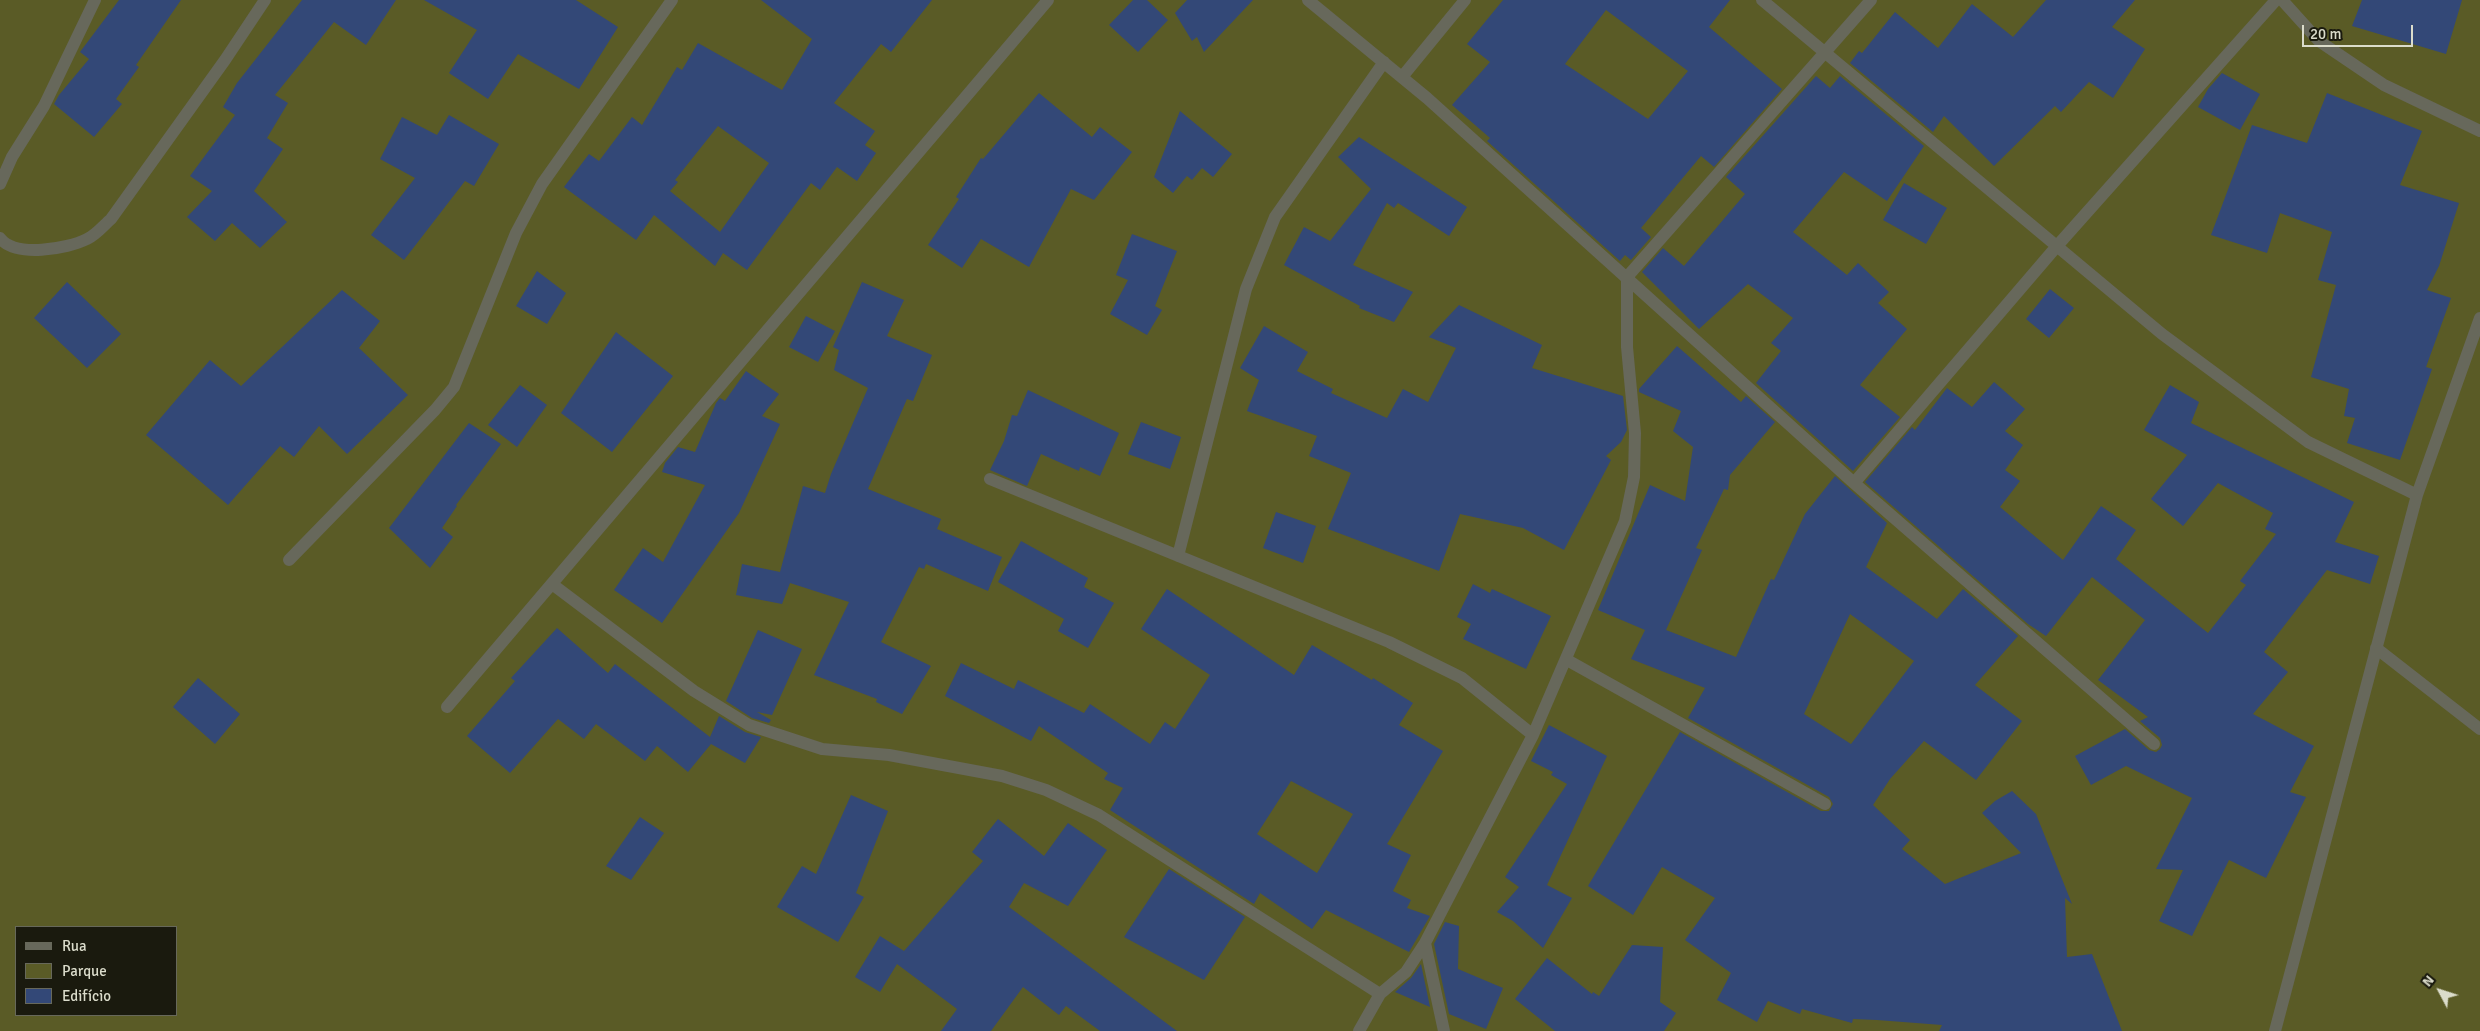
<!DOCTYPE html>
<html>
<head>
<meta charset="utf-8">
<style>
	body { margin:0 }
	#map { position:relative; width:2480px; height:1031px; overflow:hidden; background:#333318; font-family:Signika,sans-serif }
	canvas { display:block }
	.legend { position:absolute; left:15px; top:926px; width:162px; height:90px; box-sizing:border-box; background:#1a1a0e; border:1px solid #67685a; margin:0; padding:6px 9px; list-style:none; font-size:15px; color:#dbdccb }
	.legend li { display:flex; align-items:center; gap:10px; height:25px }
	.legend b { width:25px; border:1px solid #67685a }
	.north { position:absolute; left:2415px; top:966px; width:50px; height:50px; -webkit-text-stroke:4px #1a1a0e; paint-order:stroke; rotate:310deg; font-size:14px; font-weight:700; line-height:20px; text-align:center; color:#dbdccb }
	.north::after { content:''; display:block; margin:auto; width:18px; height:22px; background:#dbdccb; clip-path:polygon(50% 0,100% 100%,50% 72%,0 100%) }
	.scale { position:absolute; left:2302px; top:25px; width:111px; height:22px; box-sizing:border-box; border:2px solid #dbdccb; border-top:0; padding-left:6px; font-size:15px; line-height:18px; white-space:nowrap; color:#dbdccb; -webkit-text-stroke:4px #1a1a0e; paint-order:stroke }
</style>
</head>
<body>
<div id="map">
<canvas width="2480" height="1031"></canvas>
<ul class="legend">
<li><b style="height:6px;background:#67685b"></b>Rua</li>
<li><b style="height:14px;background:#5a5b26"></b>Parque</li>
<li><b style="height:14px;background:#334877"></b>Edifício</li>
</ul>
<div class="north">N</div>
<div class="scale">20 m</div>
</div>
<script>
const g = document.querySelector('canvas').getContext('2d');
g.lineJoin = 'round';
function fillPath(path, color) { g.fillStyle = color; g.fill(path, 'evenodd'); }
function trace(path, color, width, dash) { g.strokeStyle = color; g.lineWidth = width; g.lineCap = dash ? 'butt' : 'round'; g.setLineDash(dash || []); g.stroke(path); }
fillPath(new Path2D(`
	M0 0H2480V1031H0ZM16 927H176V1015H16Z`), '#5a5b26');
fillPath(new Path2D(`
	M119 0H181L136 65 139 67 116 99 122 104 94 137 54 104 59 95 89 59 80 52Z
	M302 0H396L366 45 334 22 275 95 288 103 267 138 283 149 254 191 287 222 260 248 232 223 215 241 187 217 212 191 190 176 235 115 223 107 237 83Z
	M424 0H576L618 27 579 89 518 54 488 99 449 73 477 30Z
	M761 0H932L891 52 881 44 834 103 875 131 865 145 876 153 857 181 837 167 820 190 811 183 747 270 723 253 715 266 654 215 636 240 564 187 589 154 599 161 632 117 642 125 677 67 682 70 698 43 782 90 812 39ZM718 126 769 163 720 232 670 191 678 182 675 180Z
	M1133 0H1147L1168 20 1138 52 1109 25Z
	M1187 0H1253L1204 52 1197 37 1192 41 1175 13Z
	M1503 0H1730L1709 27 1782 89 1714 167 1701 156 1641 228 1651 237 1631 260 1625 255 1620 261 1487 141 1490 138 1452 105 1490 62 1467 44ZM1606 10 1688 71 1648 119 1565 64Z
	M2046 0H2135L2112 27 2145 49 2113 98 2089 82 2061 112 2055 106 1994 166 1944 116 1933 132 1850 63 1859 51 1862 53 1895 12 1938 48 1972 4 2013 37Z
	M2362 0H2462L2446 54 2352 26Z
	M2222 73 2260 94 2240 130 2198 107 2208 89Z
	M1816 76 1830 88 1840 76 1924 146 1887 201 1844 172 1793 232 1847 275 1858 263 1889 292 1878 303 1907 329 1860 385 1900 417 1853 471 1756 383 1781 351 1771 343 1793 318 1748 284 1699 329 1642 272 1663 248 1684 266 1745 194 1726 177Z
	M1039 93 1092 137 1100 127 1132 152 1094 200 1071 189 1029 267 981 239 962 268 928 245 959 199 956 197 981 158 983 159Z
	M2327 93 2422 131 2400 185 2459 203 2439 266 2427 290 2451 298 2426 367 2432 369 2400 460 2347 443 2355 418 2344 416 2349 389 2311 377 2336 285 2318 280 2332 232 2280 213 2267 253 2211 235 2252 125 2307 143Z
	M1180 111 1232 154 1213 177 1202 168 1192 180 1187 176 1173 193 1154 177Z
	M449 115 499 144 474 186 465 181 404 260 371 235 415 178 380 159 402 117 437 135Z
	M1359 137 1467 207 1449 236 1398 203 1394 208 1387 203 1353 265 1413 292 1394 322 1359 308 1360 306 1284 265 1304 227 1330 241 1371 189 1338 157Z
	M1904 183 1947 208 1926 244 1883 220Z
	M1132 234 1177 251 1155 306 1162 310 1147 335 1110 314 1128 280 1116 275Z
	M537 271 566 293 547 324 516 306Z
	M67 282 121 334 87 368 34 318Z
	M862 282 904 300 887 336 932 355 913 401 907 399 868 489 941 519 937 529 1002 557 988 591 926 564 924 569 919 567 881 642 931 666 902 714 876 702 877 699 814 675 849 602 790 583 782 604 736 595 742 564 780 572 803 486 825 493 831 474 868 388 834 370 839 350 833 347Z
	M2050 289 2074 308 2049 338 2026 319Z
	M342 290 380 321 359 348 408 395 347 454 319 426 294 457 280 446 228 505 146 435 210 360 241 386Z
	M1459 305 1542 345 1532 368 1623 396 1627 430 1621 442 1606 456 1611 460 1564 550 1523 528 1460 514 1439 571 1328 529 1351 473 1309 456 1317 436 1247 411 1259 380 1240 368 1264 326 1308 352 1297 371 1333 389 1331 393 1387 418 1403 389 1428 402 1456 348 1429 337Z
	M806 316 835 331 818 362 789 347Z
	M616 332 673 376 612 452 561 413Z
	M1677 346 1741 402 1746 396 1775 422 1730 475 1728 490 1724 489 1696 548 1702 550 1666 630 1736 657 1771 579 1774 580 1805 514 1835 476 1887 523 1866 567 1937 619 1963 589 2018 636 1975 685 2022 721 1976 780 1924 741 1890 779 1873 805 1910 840 1902 849 1945 884 2021 853 1982 813 1995 801 2012 791 2036 814 2072 904 2065 898 2067 957 2092 954 2122 1031H1939L1942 1025 1877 1020 1853 1019 1852 1023 1802 1009 1800 1014 1768 1001 1757 1022 1717 1000 1731 973 1685 940 1715 898 1662 867 1633 915 1588 886 1680 732 1821 811H1829L1833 804 1829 797 1688 718 1705 688 1631 659 1645 630 1598 610 1650 485 1685 501 1693 447 1673 431 1681 411 1639 392V389ZM1850 614 1914 661 1851 744 1804 714Z
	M746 371 779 394 762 416 780 424 739 513 662 623 614 590 643 548 663 562 705 485 662 472 665 463 678 447 695 452 716 403 720 398 725 401Z
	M1994 382 2025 409 2005 431 2023 445 2005 470 2020 481 2000 507 2063 560 2101 506 2136 530 2116 559 2208 633 2246 585 2240 581 2276 534 2265 529 2273 513 2218 483 2183 526 2151 499 2187 455 2144 430 2170 385 2199 402 2191 423 2354 502 2335 542 2379 556 2370 584 2327 570 2264 652 2288 672 2253 714 2314 746 2290 792 2306 797 2266 878 2229 860 2192 936 2159 921 2183 870 2156 869 2192 798 2126 766 2091 785 2075 756 2125 729 2149 750 2156 752 2160 749 2162 745 2160 738 2140 721 2148 717 2098 680 2145 620 2092 577 2046 636 2028 624 1865 482 1912 427 1915 430 1947 388 1972 407Z
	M520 385 547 405 517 447 488 425Z
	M1028 390 1119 433 1100 476 1080 467 1079 471 1041 454 1027 486 990 470 1004 441 1012 415 1017 416Z
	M1141 422 1181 437 1170 469 1128 454Z
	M469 423 501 444 456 505 457 506 442 528 453 537 430 568 389 528Z
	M1276 512 1316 526 1303 563 1263 548Z
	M1021 541 1088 578 1084 587 1114 603 1088 648 1058 631 1064 619 998 582Z
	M1473 584 1490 593 1492 589 1551 616 1526 669 1463 639 1471 624 1457 617Z
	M1167 589 1294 675 1312 645 1372 680 1373 678 1413 703 1399 725 1443 751 1387 844 1411 855 1393 891 1411 900 1407 908 1430 916 1409 952 1326 910 1312 929 1260 893 1254 904 1110 810 1123 788 1104 779 1108 773 1039 726 1031 741 945 696 961 663 1014 689 1018 680 1084 713 1090 704 1150 744 1165 722 1175 729 1210 675 1141 629ZM1291 781 1353 814 1317 873 1257 834Z
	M557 628 608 673 615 664 710 737 719 716 745 732 761 737 745 763 711 744 688 772 657 746 645 761 596 724 584 739 558 719 510 773 467 736 515 681 511 678Z
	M758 630 802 649 772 715 757 712 771 720 769 723 752 718 726 701Z
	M198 678 240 714 215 744 173 707Z
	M1549 725 1607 756 1547 885 1572 898 1543 948 1513 921 1497 912 1519 887 1505 877 1567 784 1551 775 1553 772 1531 761Z
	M851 795 888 811 856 893 864 897 838 942 777 907 802 866 816 874Z
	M640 817 664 833 631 880 606 866Z
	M998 819 1044 856 1068 823 1107 850 1068 906 1024 883 1009 907 1177 1031H1100L1066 1006 1059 1015 1023 987 991 1031H941L957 1009 897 964 880 992 855 977 880 936 904 951 983 861 972 852Z
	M1169 869 1245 917 1204 980 1124 937Z
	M1445 922 1459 926 1458 969 1503 988 1486 1029 1449 1014 1434 944Z
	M1632 945 1663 947 1660 1002 1676 1013 1664 1031H1555L1515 999 1547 958 1592 994 1593 992 1599 996Z
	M1421 964 1430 1007 1395 992 1411 978Z`), '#334877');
trace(new Path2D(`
	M1308 0 1427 98 1854 483 2154 744
	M1762 0 2162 334 2308 442 2417 495
	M2282 0 2319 41 2384 85 2480 131
	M1402 77 1465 0
	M0 184 12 157 44 106 95 0
	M0 238C15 258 67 249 87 239 96 235 104 225 111 219L225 60 265 0
	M990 479 1389 642 1462 678 1533 735
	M1854 483 2057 246 2276 0
	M1178 556 1246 289 1275 217 1384 62
	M289 560 435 410 454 387 516 233 542 184 672 0
	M552 584 694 691 749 725 822 749 889 755 1002 776 1046 790 1099 815 1380 994
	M2376 648 2480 729
	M1567 660 1825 804
	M447 707 1048 0
	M1425 943 1444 1031
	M1359 1031 1380 994 1406 972 1425 943 1533 735 1625 521 1634 477 1635 433 1627 347V277L1871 0
	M2275 1031 2417 495 2480 318`), '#67685b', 12);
</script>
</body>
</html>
